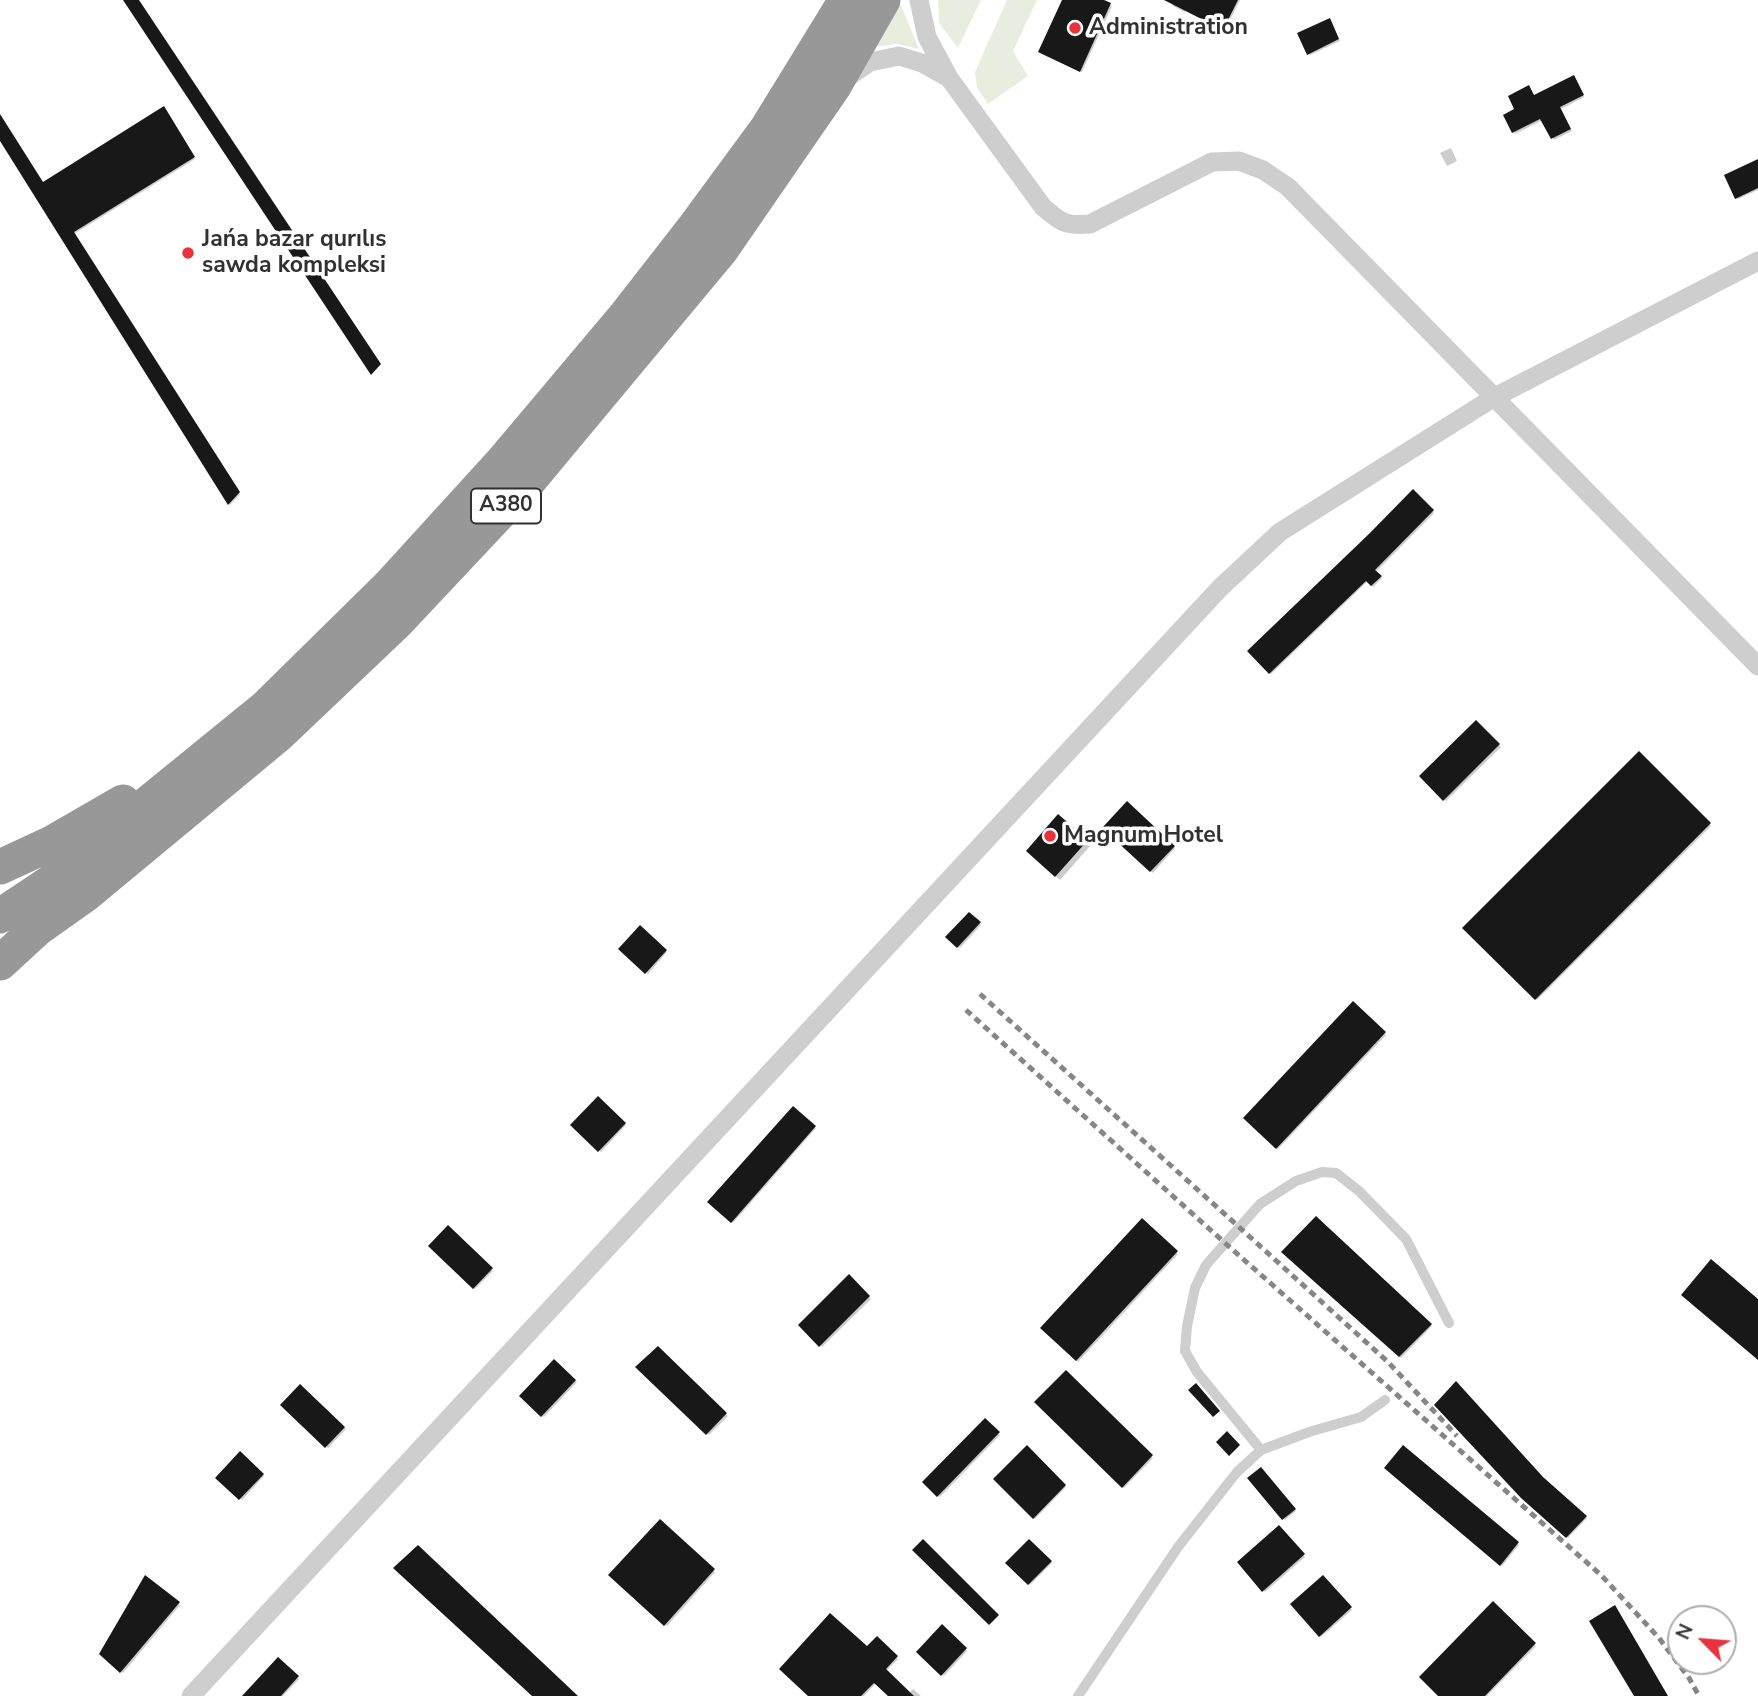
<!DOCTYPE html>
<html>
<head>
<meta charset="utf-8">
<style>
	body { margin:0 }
	#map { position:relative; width:1758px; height:1696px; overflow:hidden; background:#fff; font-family:"Nunito Sans",sans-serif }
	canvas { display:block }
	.north { position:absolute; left:1667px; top:1605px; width:70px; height:70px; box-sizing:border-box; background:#fff; border:2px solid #adadad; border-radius:50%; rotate:295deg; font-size:19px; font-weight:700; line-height:28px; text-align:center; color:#313131 }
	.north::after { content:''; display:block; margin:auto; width:24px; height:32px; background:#ea313d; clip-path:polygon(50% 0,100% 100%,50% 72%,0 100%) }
</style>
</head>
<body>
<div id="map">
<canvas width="1758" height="1696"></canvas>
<div class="north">N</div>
</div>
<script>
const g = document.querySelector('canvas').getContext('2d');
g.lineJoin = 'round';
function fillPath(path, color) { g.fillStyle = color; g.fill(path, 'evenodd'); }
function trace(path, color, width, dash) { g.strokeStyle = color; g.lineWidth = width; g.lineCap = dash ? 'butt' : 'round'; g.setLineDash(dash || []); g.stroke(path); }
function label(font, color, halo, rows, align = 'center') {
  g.font = font + ' "Nunito Sans",sans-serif'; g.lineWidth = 7; g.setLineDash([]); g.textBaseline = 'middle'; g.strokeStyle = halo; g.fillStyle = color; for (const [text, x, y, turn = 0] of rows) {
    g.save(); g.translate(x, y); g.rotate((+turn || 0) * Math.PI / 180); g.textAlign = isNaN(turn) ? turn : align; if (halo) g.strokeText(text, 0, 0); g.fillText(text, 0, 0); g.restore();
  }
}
fillPath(new Path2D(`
	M938 0H981L958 48 939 23Z
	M1007 0H1037L1013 51 1028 76 988 104 977 87 975 72Z
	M900 3 919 49 897 44 873 47Z`), '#e7eedf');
fillPath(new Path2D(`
	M1064 0H1100L1112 6 1082 72 1042 54Z
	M1174 0H1240L1225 30 1186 10 1185 12 1173 6 1172 4Z
	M1331 21 1340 41 1310 55 1308 54Z
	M1575 78 1584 97 1561 109 1572 131 1554 140 1543 120 1515 134 1514 132 1505 115 1534 97Z
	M165 110 195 159 74 234 240 494 230 505 0 138V116L43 184Z
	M1451 148 1457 161 1447 166 1440 153Z
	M1758 161V190L1738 199 1736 198Z
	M1413 491 1434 513 1376 572 1382 578 1373 587 1368 581 1271 674 1249 651Z
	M1476 722 1501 747 1446 801 1421 776Z
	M1639 753 1711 826 1537 1000 1465 928Z
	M1127 803 1175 848 1153 873 1104 828Z
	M1058 816 1091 845 1060 880 1028 851Z
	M969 914 981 925 960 948 948 937Z
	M640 927 667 952 648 974 620 949Z
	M1353 1004 1386 1035 1278 1149 1246 1118Z
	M598 1098 626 1125 601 1152 573 1125Z
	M793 1108 816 1128 733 1223 710 1202Z
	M1316 1218 1432 1326 1401 1358 1284 1252Z
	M1142 1221 1178 1254 1078 1362 1042 1328Z
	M448 1228 493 1271 475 1289 430 1246Z
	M849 1277 871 1299 822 1347 800 1325Z
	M658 1348 728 1416 709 1435 637 1367Z
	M554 1361 577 1382 544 1417 521 1396Z
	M1066 1372 1153 1458 1124 1488 1037 1402Z
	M301 1386 346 1429 328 1448 283 1405Z
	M985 1420 1000 1435 940 1497 925 1482Z
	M1404 1447 1519 1545 1502 1566 1386 1468Z
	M1027 1448 1066 1487 1035 1519 995 1479Z
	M240 1454 264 1476 242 1500 218 1478Z
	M1260 1469 1296 1511 1285 1520 1250 1478Z
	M1543 1479 1587 1518 1568 1538 1522 1497Z
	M660 1522 715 1572 667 1626 611 1575Z
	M1279 1527 1305 1557 1265 1592 1239 1562Z
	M1029 1541 1052 1563 1030 1585 1008 1563Z
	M145 1577 180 1605 123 1673 101 1653Z
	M1323 1577 1352 1610 1321 1637 1293 1604Z
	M1493 1603 1536 1646 1487 1696H1440Z
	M942 1627 967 1651 944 1676 918 1652Z
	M877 1638 898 1659 886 1671 909 1693 913 1689 921 1696H890L876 1683 864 1696H809L867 1649Z
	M278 1660 299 1679 283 1696H245Z`), '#0003');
fillPath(new Path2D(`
	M123 0H139L381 364 371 375Z
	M1062 0H1104L1111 3 1080 72 1038 52Z
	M1164 0H1238L1223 30Z
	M1330 18 1339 39 1307 55 1297 33Z
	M1574 75 1584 95 1560 107 1571 129 1551 139 1540 119 1512 133 1503 115 1514 109 1508 96 1529 85 1534 95Z
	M164 106 195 157 74 232 240 492 228 505 0 141V114L43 182Z
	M1758 159V188L1735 199 1724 175Z
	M1413 489 1434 510 1375 570 1382 576 1371 586 1366 581 1269 674 1247 651 1370 533Z
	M1476 720 1500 744 1443 801 1419 776Z
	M1639 751 1711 823 1535 1000 1462 928Z
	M1127 801 1175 846 1150 872 1102 828Z
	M1058 814 1088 840 1055 877 1026 851Z
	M969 912 981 922 957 948 945 937Z
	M640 925 667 950 645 974 618 949Z
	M1353 1001 1386 1032 1276 1149 1243 1118Z
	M598 1096 626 1123 598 1152 570 1125Z
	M793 1106 816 1126 731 1223 707 1202Z
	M1316 1216 1432 1324 1399 1357 1281 1252Z
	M1142 1218 1178 1251 1076 1361 1040 1328Z
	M448 1225 493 1268 473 1289 428 1246Z
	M1711 1259 1758 1299V1360L1681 1295Z
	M849 1274 870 1296 819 1347 798 1325Z
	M658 1346 727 1413 706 1435 635 1367Z
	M554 1359 576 1380 541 1417 519 1396Z
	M1066 1370 1153 1455 1122 1488 1034 1402Z
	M1456 1381 1543 1477 1587 1516 1566 1538 1521 1498 1434 1405Z
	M1196 1383 1220 1411 1213 1417 1188 1390Z
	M300 1384 345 1427 325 1448 280 1405Z
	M985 1418 1000 1432 937 1497 922 1482Z
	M1227 1431 1240 1445 1229 1456 1216 1442Z
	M1027 1445 1066 1485 1033 1519 993 1479Z
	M1403 1445 1519 1542 1500 1566 1384 1468Z
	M240 1451 264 1474 239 1500 215 1478Z
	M1261 1467 1296 1509 1282 1520 1247 1478Z
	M660 1519 715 1569 664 1626 608 1575Z
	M1279 1525 1305 1554 1262 1592 1237 1562Z
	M923 1539 999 1615 989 1625 912 1550Z
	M1029 1539 1052 1561 1028 1585 1005 1563Z
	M418 1545 578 1696H532L393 1568Z
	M145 1575 180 1602 120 1673 99 1654Z
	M1323 1575 1352 1607 1319 1637 1290 1604Z
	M1493 1601 1536 1643 1485 1696H1438L1419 1677Z
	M1615 1605 1668 1696H1634L1589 1621Z
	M830 1613 867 1646 877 1636 898 1656 886 1669 914 1696H888L874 1683 861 1696H808L779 1669Z
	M942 1624 967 1648 941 1676 916 1652Z
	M278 1657 299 1676 281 1696H242Z`), '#181818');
trace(new Path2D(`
	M1261 1450 1197 1372 1185 1351 1187 1326 1195 1288 1206 1265 1260 1204 1296 1181 1322 1172 1336 1173 1359 1191 1406 1239 1449 1323
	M1078 1696 1178 1547 1237 1472 1261 1450 1309 1432 1361 1417 1385 1400`), '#cecece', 10);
trace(new Path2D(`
	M919 0 927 37 949 78 1043 207C1061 223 1066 226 1090 224L1212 162 1239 161 1263 170 1288 187C1444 347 1602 505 1758 666
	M845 79 870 62 899 56 922 63 949 78
	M191 1696 1220 588 1280 532 1493 398 1758 261`), '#cecece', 19);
trace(new Path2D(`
	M0 867 52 843 123 802
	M0 916 51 882 266 707 389 586 503 461 626 315 693 229 768 127 846 0
	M0 963 37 929 85 895 278 735 397 622 522 489 721 250 834 86 883 0`), '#989898', 35);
trace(new Path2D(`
	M980 994 1218 1208 1388 1362 1457 1436
	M966 1010 1225 1243 1601 1575 1659 1638 1689 1678 1699 1696`), '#868686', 5, [7, 5]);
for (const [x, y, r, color] of [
	[1075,28,7,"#ea313d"],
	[188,253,7,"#ea313d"],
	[1050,836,7,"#ea313d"]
]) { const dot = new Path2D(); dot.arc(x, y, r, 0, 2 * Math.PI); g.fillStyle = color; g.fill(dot); trace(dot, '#fff', 2.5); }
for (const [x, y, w] of [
	[506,506,70]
]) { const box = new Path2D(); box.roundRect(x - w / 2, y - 17.5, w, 35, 5); g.fillStyle = '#fff'; g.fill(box); trace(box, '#313131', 2); }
label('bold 21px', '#313131', null, [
	["A380",506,506]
]);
label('bold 23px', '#313131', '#fff', [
	["Administration",1089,28],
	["Jańa bazar qurılıs",202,240],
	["sawda kompleksi",202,266],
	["Magnum Hotel",1064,836]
], 'left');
</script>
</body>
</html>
